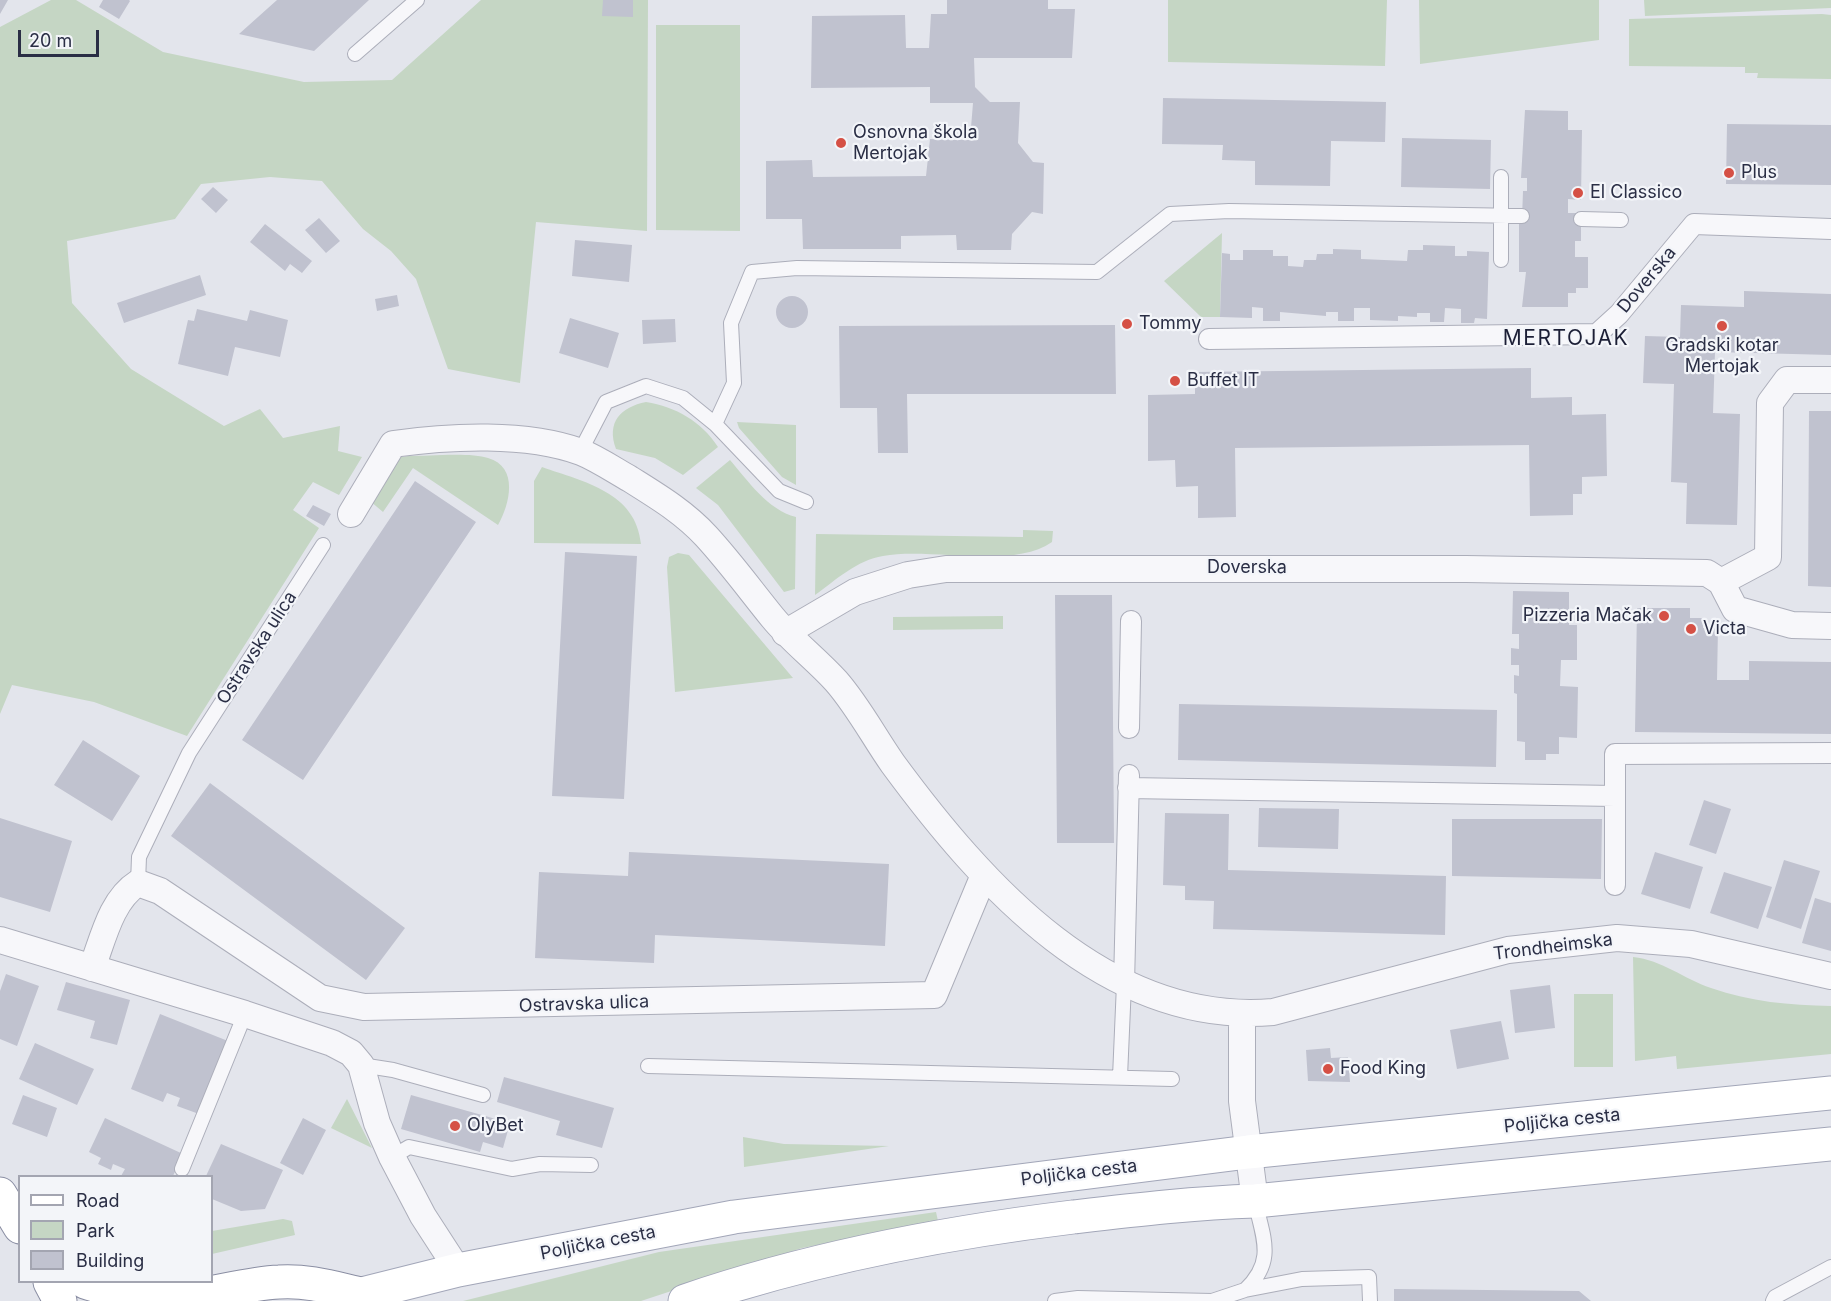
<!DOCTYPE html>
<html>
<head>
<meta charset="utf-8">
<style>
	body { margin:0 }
	#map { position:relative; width:1831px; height:1301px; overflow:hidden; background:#e3e5ec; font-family:Inter,sans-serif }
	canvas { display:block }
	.legend { position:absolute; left:18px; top:1175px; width:195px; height:108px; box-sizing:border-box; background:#f3f5f9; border:2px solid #a3a5b1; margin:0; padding:8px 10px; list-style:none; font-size:18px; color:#2a2e45 }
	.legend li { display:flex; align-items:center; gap:12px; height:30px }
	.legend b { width:30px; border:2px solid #a3a5b1 }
	.scale { position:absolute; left:18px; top:30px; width:81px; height:27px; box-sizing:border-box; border:3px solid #2a2e45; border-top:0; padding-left:8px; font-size:18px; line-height:21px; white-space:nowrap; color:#2a2e45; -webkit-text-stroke:4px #f3f5f9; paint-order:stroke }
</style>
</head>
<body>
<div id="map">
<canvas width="1831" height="1301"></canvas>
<ul class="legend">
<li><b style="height:8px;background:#fff"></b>Road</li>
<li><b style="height:16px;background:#c5d6c4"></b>Park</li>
<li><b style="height:16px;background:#c0c2cf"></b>Building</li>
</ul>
<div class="scale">20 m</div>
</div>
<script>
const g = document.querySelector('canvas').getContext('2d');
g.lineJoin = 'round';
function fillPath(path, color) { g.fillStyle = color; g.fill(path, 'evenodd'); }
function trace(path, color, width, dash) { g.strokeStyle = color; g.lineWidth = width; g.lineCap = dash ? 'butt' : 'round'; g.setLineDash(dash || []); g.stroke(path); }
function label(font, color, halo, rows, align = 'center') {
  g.font = font + ' Inter,sans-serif'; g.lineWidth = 4.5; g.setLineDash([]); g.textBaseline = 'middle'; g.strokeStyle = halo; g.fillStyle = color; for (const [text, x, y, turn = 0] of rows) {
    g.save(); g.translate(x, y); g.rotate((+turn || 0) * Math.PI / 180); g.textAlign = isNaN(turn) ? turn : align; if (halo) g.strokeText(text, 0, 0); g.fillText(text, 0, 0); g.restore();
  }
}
fillPath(new Path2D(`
	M51 0H76L163 52 304 82 392 80 481 0H648L647 231 536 222 520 383 448 369 416 279 391 251 363 229 322 181 270 177 201 184 175 219 67 241 72 303 131 369 224 426 260 409 283 438 340 426 338 451 362 457 339 495 313 482 293 510 319 528 187 736 94 702 12 685 0 714V27Z
	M1168 0H1387L1385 66 1168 62Z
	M1419 0H1599V40L1420 64Z
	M1644 0H1831V8L1645 16Z
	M1822 14 1831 15V79L1757 78 1758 73H1745V67L1629 66V19Z
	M656 25H740V231L656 230Z
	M1222 233 1220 317H1201L1164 281Z
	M646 402C676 407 701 421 718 447L683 475 655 458 616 449C606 422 621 407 646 402Z
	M737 422 796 425V485L782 477 739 428Z
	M408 456C428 456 471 452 488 458 519 467 510 504 498 525L413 468 383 512 370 501 395 458Z
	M730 460C748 481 768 510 796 517L795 589 784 592 718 505 696 488Z
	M542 467C584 482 636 492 641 544L534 543V481Z
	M1023 530 1053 531 1052 542C1012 570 931 547 883 556 857 560 836 580 815 595L816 534 1023 537Z
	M678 553 689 555 793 678 675 692 667 567 669 557Z
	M1003 616V629L893 630V617Z
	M1633 957C1662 960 1684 979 1711 988 1751 1002 1789 1005 1831 1006V1054L1677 1069 1676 1056 1635 1061Z
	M1574 994H1613V1067H1574Z
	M347 1099 372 1148 331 1128Z
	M743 1137 784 1144 889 1146 744 1167Z
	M936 1212 938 1221 802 1248 641 1301H463L659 1252Z
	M283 1219 292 1221 295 1235 212 1254V1231Z`), '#c5d6c4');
fillPath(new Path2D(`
	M0 0H8L0 14Z
	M103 0H129L130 1 119 19 99 7Z
	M277 0H369L314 51 239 34Z
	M603 0H633V17L602 16Z
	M947 0H1048V9H1075L1072 58H974L975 87 990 102H1020L1018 143 1033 162 1044 163 1043 214 1032 212 1012 234 1011 250H957L956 235 901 236V249H803L802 219H766V161L812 160 813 177 926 176 930 139 970 140 973 103H930V87L811 88 812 16 905 15 906 48H929L931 14H947Z
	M1163 98 1386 102 1385 142 1331 141 1330 186 1255 185V161L1222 160 1223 145 1162 144Z
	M1525 110 1568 111V130H1582L1581 200 1568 199V213H1581V241H1575V257H1588V288H1576V293H1568V307H1522L1526 272H1519V219H1522L1523 191H1527V178H1521Z
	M1727 124 1831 125V185L1726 184Z
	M1402 138 1491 140 1490 189 1401 187Z
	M213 187 228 200 216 213 201 199Z
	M319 218 340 241 326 253 305 230Z
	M265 224 312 261 302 273 290 264 285 271 250 242Z
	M575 240 632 245 629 282 572 276Z
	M1423 245 1455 246V256H1467V251L1489 252 1487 319 1475 318 1474 323H1461V309L1445 308 1444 322H1430V313H1417V317L1398 316V321L1370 320V308H1354V321H1338V312H1326V316L1280 312V321H1263V308L1252 307V318L1220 317 1222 253 1230 254V260H1243V250H1273V256H1288V266L1303 267 1304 260H1316L1317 254H1333V249L1361 250V259L1407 261 1408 250H1423Z
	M200 275 206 295 124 323 117 303Z
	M1744 291 1831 294V355L1715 352 1713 413 1740 414 1737 525 1686 524 1687 483 1671 482 1674 384 1643 383 1645 336 1680 337 1681 305 1744 307Z
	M397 295 399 306 377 311 375 299Z
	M776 312a16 16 0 1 1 32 0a16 16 0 1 1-32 0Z
	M197 309 247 321 250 310 288 320 280 357 235 347 228 376 178 364 188 320 194 321Z
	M570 318 619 333 608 368 559 353Z
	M675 319 676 342 643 344 642 320Z
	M1115 325 1116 394H907L908 453H878L877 408H840L839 326Z
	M1531 368V398L1572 397V415L1606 414 1607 476 1582 477V494H1573V515L1530 516 1529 445 1235 448 1236 517 1198 518V486L1176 487 1175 460 1148 461V395L1195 394V372Z
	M1809 411H1831V587L1808 586Z
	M415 481 476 522 303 780 242 740Z
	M313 505 331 514 324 526 306 516Z
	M565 552 637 556 624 799 552 796Z
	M1513 591 1569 592V625H1577V660H1561L1560 686 1578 687 1577 738 1559 737V754H1546V760H1525V742L1517 741V694L1514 693V675L1519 676V665H1511V648L1519 649V634H1512Z
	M1055 595H1112L1114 843H1057Z
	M1637 608H1690V618H1704L1703 628H1718L1717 680H1749V661L1831 662V734L1635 732Z
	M1179 704 1497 710 1496 767 1178 760Z
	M83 740 140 776 112 821 54 785Z
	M210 783 405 928 366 980 171 836Z
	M1704 800 1731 809 1716 854 1689 845Z
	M1259 808 1339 809 1338 849 1258 847Z
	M1165 813 1229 814 1228 870 1446 876 1445 935 1213 929 1214 901 1185 900V886L1163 885Z
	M0 818 72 841 50 912 0 897Z
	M1452 819H1602L1601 879 1452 876Z
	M629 852 889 864 885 946 655 935 654 963 535 958 539 872 628 876Z
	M1655 852 1703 867 1690 909 1641 894Z
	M1784 860 1820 871 1801 929 1766 917Z
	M1724 872 1772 887 1758 929 1710 913Z
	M1815 898 1831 903V951L1802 943Z
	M6 974 39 986 17 1046 0 1039V991Z
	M66 982 130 1000 117 1045 90 1038 95 1021 57 1010Z
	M1550 985 1555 1028 1515 1033 1510 990Z
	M160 1014 228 1041 199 1114 177 1106 180 1098 167 1093 163 1102 131 1089Z
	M1501 1021 1509 1059 1457 1069 1450 1030Z
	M35 1043 94 1069 77 1105 19 1079Z
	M1330 1048 1331 1058 1348 1057 1350 1082 1308 1081 1306 1050Z
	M504 1077 614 1108 602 1148 556 1135 560 1121 497 1102Z
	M23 1095 57 1108 47 1137 12 1124Z
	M411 1095 510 1123 503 1148 483 1142 480 1152 401 1129Z
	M105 1118 183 1154 173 1176H121L125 1169 113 1164 111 1170 98 1164 101 1158 89 1152Z
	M303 1118 326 1130 303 1175 280 1163Z
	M221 1144 283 1170 265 1209 241 1211 212 1199V1176H206Z
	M1394 1289 1579 1291 1591 1301H1394Z`), '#c0c2cf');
const service = new Path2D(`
	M355 54 417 0
	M1581 219 1621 220
	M1501 260V177
	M715 424 779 491 806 502
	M580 452 606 402 646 386 683 398 715 424 734 383 731 323 752 272 797 268 1097 272 1170 214 1229 211 1522 216
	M138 883 139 857 189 753 323 545
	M361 1065 393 1070 483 1095
	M648 1066 1172 1079
	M1120 1077 1124 984
	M392 1157 409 1147 512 1169 540 1164 591 1165
	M182 1169 245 1014
	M1245 1290C1276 1261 1263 1238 1255 1201
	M1055 1301 1078 1298 1212 1301 1245 1290 1302 1279 1369 1277 1370 1301
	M1773 1301 1775 1297 1831 1267`);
const pedestrian = new Path2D(`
	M1209 339 1597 334 1619 314 1694 224 1831 229
	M1129 728 1131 621
	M1128 788 1615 796
	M1615 885V754L1831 753
	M1124 984 1129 775`);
const minor = new Path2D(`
	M351 514 393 444C450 436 526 432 581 452 598 459 614 470 630 479 657 496 684 512 706 536 730 562 751 591 773 618 792 641 816 659 836 681 858 706 874 737 893 764 982 885 1107 1026 1273 1012L1508 950 1617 938 1691 944 1831 976
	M1721 582 1768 557 1770 403 1787 380H1831
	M785 633 855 592 908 575 946 569H1466L1707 573 1721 582 1735 609 1792 625 1831 626
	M0 940 245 1014 332 1043 351 1053 361 1065 377 1123 392 1157 423 1216 458 1270
	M92 968C103 939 111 900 138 883L160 891 320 998 364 1007 934 995 984 875
	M1242 1015V1101L1255 1201`);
const primary = new Path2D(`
	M334 1301 458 1270 734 1217 1248 1152 1831 1093
	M685 1301C811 1258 941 1233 1073 1217 1134 1210 1194 1203 1255 1201L1831 1144`);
const trunk = new Path2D(`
	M0 1194 20 1227
	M50 1282 60 1301
	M85 1282C107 1289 129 1296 152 1298 195 1301 237 1284 279 1282 307 1280 334 1288 361 1294`);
trace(service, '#acaeba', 16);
trace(pedestrian, '#acaeba', 22);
trace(minor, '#acaeba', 28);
trace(primary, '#a2a6b8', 35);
trace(trunk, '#8a8ea3', 35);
trace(service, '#f7f7fa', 14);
trace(pedestrian, '#f7f7fa', 20);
trace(minor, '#f7f7fa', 26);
trace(primary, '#fff', 33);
trace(trunk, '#fff', 33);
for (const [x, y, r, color] of [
	[841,143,6,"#d55045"],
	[1729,173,6,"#d55045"],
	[1578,193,6,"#d55045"],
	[1127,324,6,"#d55045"],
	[1722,326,6,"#d55045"],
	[1175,381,6,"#d55045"],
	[1664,616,6,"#d55045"],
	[1691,629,6,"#d55045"],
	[1328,1069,6,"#d55045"],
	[455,1126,6,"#d55045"]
]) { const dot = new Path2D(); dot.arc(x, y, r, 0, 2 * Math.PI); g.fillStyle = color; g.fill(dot); trace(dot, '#f3f5f9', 2); }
label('18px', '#2a2e45', '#f3f5f9', [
	["Osnovna škola",853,133],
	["Mertojak",853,154],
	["Plus",1741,173],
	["El Classico",1590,193],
	["Tommy",1139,324],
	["Gradski kotar",1722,346,"center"],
	["Mertojak",1722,367,"center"],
	["Buffet IT",1187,381],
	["Pizzeria Mačak",1652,616,"right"],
	["Victa",1703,629],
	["Food King",1340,1069],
	["OlyBet",467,1126]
], 'left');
label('18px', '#2a2e45', '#f3f5f9', [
	["Doverska",1647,280,-50],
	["Doverska",1247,568],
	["Ostravska ulica",257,648,-57],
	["Trondheimska",1553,947,-7],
	["Ostravska ulica",584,1004,-2],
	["Poljička cesta",1562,1121,-6],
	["Poljička cesta",1079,1173,-7],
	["Poljička cesta",598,1243,-11]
]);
g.letterSpacing = '1.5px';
label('21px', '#1c1f36', '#f3f5f9', [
	["MERTOJAK",1566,339]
]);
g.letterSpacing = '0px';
</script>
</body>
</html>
